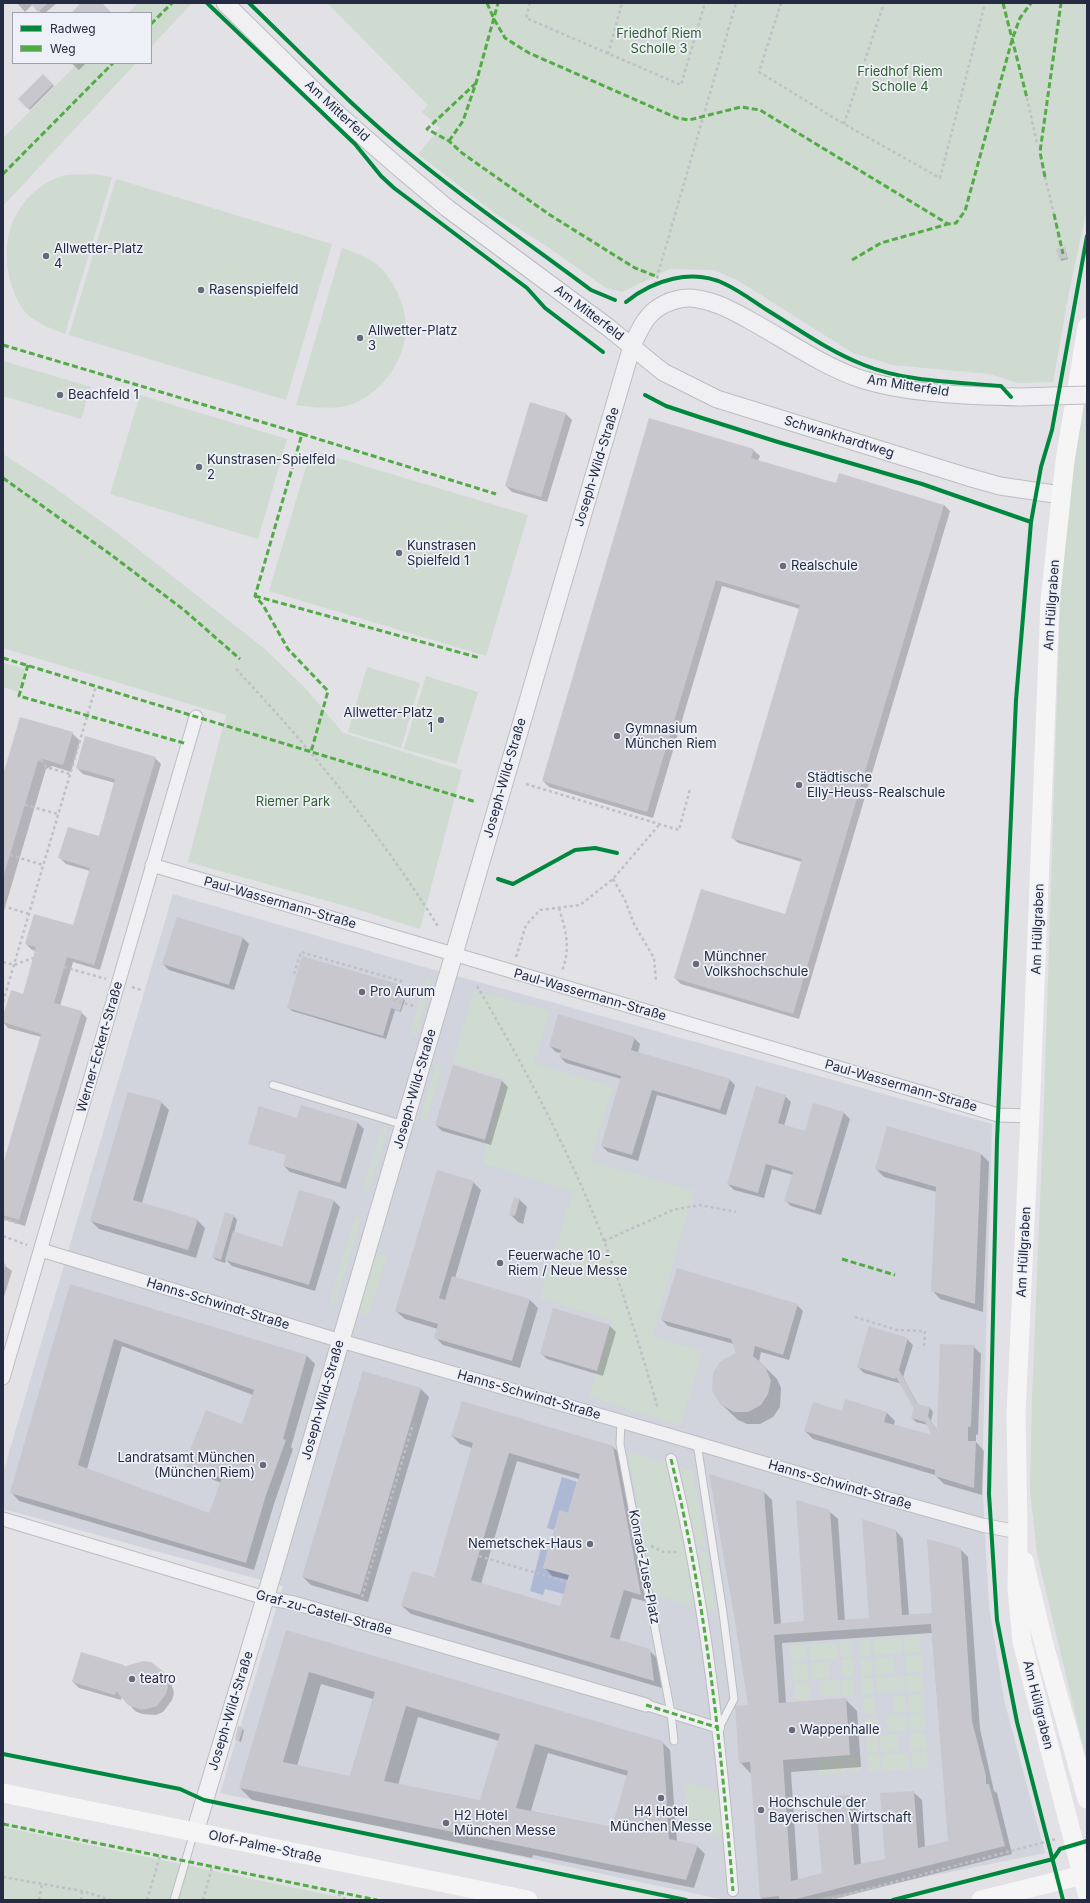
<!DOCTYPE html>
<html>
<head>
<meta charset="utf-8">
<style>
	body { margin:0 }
	#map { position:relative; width:1090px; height:1903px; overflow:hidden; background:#e1e1e6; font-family:Inter,sans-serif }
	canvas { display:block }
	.frame { position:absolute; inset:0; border:4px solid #252b42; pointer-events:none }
	.legend { position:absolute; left:12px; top:12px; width:140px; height:52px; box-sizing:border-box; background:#edf0f6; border:1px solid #9da1ae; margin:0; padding:5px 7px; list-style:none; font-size:12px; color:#252b42 }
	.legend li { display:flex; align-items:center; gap:8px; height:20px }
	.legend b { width:20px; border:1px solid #9da1ae }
</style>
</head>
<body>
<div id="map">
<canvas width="1090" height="1903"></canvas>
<div class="frame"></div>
<ul class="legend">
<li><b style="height:5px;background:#00873e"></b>Radweg</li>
<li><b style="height:5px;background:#53ab46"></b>Weg</li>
</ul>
</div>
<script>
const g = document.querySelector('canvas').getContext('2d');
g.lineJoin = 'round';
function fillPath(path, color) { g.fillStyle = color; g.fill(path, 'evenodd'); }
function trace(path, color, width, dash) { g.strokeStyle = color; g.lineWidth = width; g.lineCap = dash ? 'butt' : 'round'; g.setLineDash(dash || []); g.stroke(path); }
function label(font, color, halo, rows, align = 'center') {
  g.font = font + ' Inter,sans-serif'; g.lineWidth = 3.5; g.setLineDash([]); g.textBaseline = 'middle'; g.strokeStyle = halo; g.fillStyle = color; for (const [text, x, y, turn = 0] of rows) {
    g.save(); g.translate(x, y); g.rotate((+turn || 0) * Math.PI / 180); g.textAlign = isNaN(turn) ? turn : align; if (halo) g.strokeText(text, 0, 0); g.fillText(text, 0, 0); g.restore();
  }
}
fillPath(new Path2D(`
	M173 894 417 965 992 1124 982 1478 989 1606 1004 1700 1045 1853 811 1900H725L220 1793 283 1586 3 1509V1473Z`), '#d1d4dd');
fillPath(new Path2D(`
	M138 3H192L151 47V13H128Z
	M327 3H1087V208L1069 292 1053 382 1018 383 990 374 893 365 853 353 737 280 714 270 670 269 622 292 606 288 548 247 493 212 418 154 440 128 422 112 428 105Z
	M78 63H136L3 206V138Z
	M94 174 112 177 65 334C50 328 32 322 22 308 0 271 0 224 32 194 41 185 54 178 66 175 75 174 85 175 94 174Z
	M116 179 332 244 286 400 69 335Z
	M342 248C357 253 376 260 386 274 397 288 405 307 406 325 407 360 378 401 341 407 326 409 311 407 296 405Z
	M3 361 91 387 81 419 3 396Z
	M1087 382V1763L1037 1554 1030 1490 1032 1399 1044 1103 1060 602 1072 469Z
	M140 395 287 439 258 539 110 494Z
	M311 450 528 515 486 656 269 591Z
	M3 454 52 486 120 535 265 649 307 690 343 733 462 770 420 929 349 907 188 862 226 715 3 648Z
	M3 663 25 669 19 692 3 687Z
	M367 667 420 683 401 748 348 732Z
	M426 676 478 692 456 764 404 749Z
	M426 977 432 979 416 1035 410 1033Z
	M473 990 550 1011 534 1063 613 1087 590 1161 694 1191 652 1336 702 1351 681 1426 589 1397 612 1320 540 1298 573 1191 482 1163 506 1078 453 1063Z
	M436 1064 442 1066 426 1121 420 1119Z
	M382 1126 388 1128 368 1192 362 1190Z
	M355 1217 361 1219 335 1305 329 1304Z
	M375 1252 387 1256 368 1316 357 1313Z
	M628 1452 668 1463 698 1608 654 1595Z
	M677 1465 693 1471 706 1548 697 1546Z
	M698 1550 707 1551 716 1611 706 1610Z
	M920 1635 921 1652 905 1653 904 1637Z
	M901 1638 902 1653 874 1655 873 1639Z
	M871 1639V1656H860L859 1640Z
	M840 1641H851L852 1657H841Z
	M837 1643 838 1659 810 1660 809 1644Z
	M806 1644 807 1660 792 1662 790 1645Z
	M921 1655 922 1671 906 1673 905 1656Z
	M893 1657 894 1673 876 1675 875 1658Z
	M861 1659H872L873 1675 861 1676Z
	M842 1660H853V1676H842Z
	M829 1662 830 1678 812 1679 811 1663Z
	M807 1663 808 1680 793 1681 792 1664Z
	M922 1675 923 1691 907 1692 906 1676Z
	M904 1676 905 1691 877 1693 876 1678Z
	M862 1678H873L874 1694H863Z
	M853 1679V1696H842V1680Z
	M839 1680 840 1696 821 1697 820 1681Z
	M809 1683 810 1699 795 1700 794 1684Z
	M923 1694 925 1711 909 1712 908 1695Z
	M905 1695 906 1712H895L894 1696Z
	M874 1697 875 1714H864L863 1698Z
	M924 1712 926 1729 910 1730 909 1714Z
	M906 1714 907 1730 889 1732 887 1716Z
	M876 1716 877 1733H865V1717Z
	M925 1732 927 1749 911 1750 910 1734Z
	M898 1734 899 1750 881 1752 880 1735Z
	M877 1736 878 1752 867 1753 866 1737Z
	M927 1751 928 1768 913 1769 911 1752Z
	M909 1753 910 1769 882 1771 881 1755Z
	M879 1754 880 1771H868V1755Z
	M860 1756V1772L849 1773 848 1757Z
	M845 1757 846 1773 818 1775 817 1759Z
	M684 1782 721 1793 725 1838 687 1830Z
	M3 1827 353 1900H3Z`), '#cfdad0');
fillPath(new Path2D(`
	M562 1477 577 1482 568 1513 560 1510 554 1530 547 1528Z
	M541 1548 548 1550 543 1568 569 1575 564 1594 545 1589 543 1595 530 1591Z`), '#acb8d4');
fillPath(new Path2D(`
	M17 3H57L45 13H41L33 4 25 12Z
	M71 63H86L79 70Z
	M43 75 54 86 30 110 19 99Z
	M1065 248 1068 259 1061 261 1058 250Z
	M566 414 572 420 547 502 512 492 506 486Z
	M753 450 760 456 758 461 836 485 944 505 950 511 799 1019 681 984 675 978 786 915 802 862 738 843 732 837 800 609 722 586 653 818 549 787 543 781Z
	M72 733 80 741 71 772 52 766 46 769 3 914V779Z
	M155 758 161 764 100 970 73 962 60 1006 81 1012 87 1018 25 1226 3 1219V1167L41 1037 8 1028 3 1022V1019L24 995 36 951 32 950 26 944 74 927 90 871 66 864 60 858 99 837 115 783 83 774 77 768Z
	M243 938 249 944 234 990 169 970 163 964Z
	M397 985 401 989 399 997 405 1000 401 1012 395 1010 386 1039 292 1011 288 1007Z
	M634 1038 640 1044 638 1053 729 1079 735 1085 726 1115 657 1095 638 1161 608 1152 602 1146 621 1079 566 1063 560 1057 561 1053 556 1052 550 1046Z
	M453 1067 502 1081 508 1087 491 1145 442 1131 436 1125Z
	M785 1096 791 1102 784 1126 806 1132 844 1113 850 1119 821 1215 791 1206 785 1200 793 1175 772 1169 764 1198 734 1190 728 1184Z
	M161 1102 169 1110 142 1203 197 1220 205 1228 196 1258 99 1229 91 1221Z
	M302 1107 358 1123 364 1129 346 1189 290 1172 284 1166 287 1155 249 1143 298 1120Z
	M981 1154 989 1162 983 1312 940 1299 932 1290 937 1192 884 1177 876 1169Z
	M473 1182 481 1190 455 1278 530 1300 538 1308 520 1368 443 1345 435 1337 438 1329 405 1319 396 1311Z
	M519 1199 527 1207 523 1224 518 1222 510 1214Z
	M334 1201 340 1207 315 1291 232 1266 226 1260 225 1263 216 1260 213 1257 234 1216 237 1220 234 1233 283 1248Z
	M3 1264 12 1271 3 1300Z
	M71 1285 307 1356 315 1364 291 1447 293 1449 274 1504 254 1570 19 1501 11 1492ZM122 1346 253 1395 242 1425 186 1465 194 1473 222 1483 210 1514 87 1469Z
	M797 1305 803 1311 789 1360 761 1352 759 1361 777 1379 781 1388 780 1407 773 1417 760 1424H747L738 1420 720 1403 737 1354 734 1344 668 1326 662 1320Z
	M554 1309 610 1326 616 1332 603 1376 547 1359 541 1353Z
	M907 1339 913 1345 903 1377 918 1405 930 1408 933 1412 931 1421 938 1432 973 1346 981 1354 978 1434 976 1435V1442L984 1451 982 1495 944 1484 935 1475 813 1439 805 1431 843 1412 846 1401 887 1413 895 1421 894 1425 933 1436 928 1425 916 1422 912 1418 915 1409 902 1384 864 1373 858 1367Z
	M363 1372 421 1389 429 1397 368 1602 311 1585 303 1577Z
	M452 1436 613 1447 621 1455 648 1602 632 1598 619 1641 649 1650 657 1658 662 1688 411 1614 402 1606 435 1578 472 1448 460 1444ZM517 1461 579 1479 569 1514 544 1567 552 1576 569 1580 560 1608 481 1584Z
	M764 1492 772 1500 781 1624 805 1622 829 1511 838 1519 845 1621 870 1619 895 1530 903 1539 909 1615 933 1614 960 1549 968 1557 980 1729 994 1791 997 1793 1012 1854 831 1900H763L761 1897 752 1775 740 1762 749 1706ZM932 1633 949 1842 925 1848 922 1800 913 1792 886 1860 861 1865 857 1804 849 1796 823 1874 798 1880 791 1772 861 1767 857 1711 845 1699 786 1703 782 1643Z
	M287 1631 662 1742 670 1750 677 1841 697 1846 705 1854 694 1888 533 1855 532 1858 252 1800 240 1788ZM321 1684 373 1699 350 1777 297 1766ZM418 1717 499 1741 481 1801 398 1785ZM548 1753 628 1776 613 1828 531 1811Z
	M123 1665 126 1668 163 1673 170 1679 174 1693 172 1700 163 1712 156 1715 142 1714 135 1711 122 1696 121 1700 79 1688 73 1682Z
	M242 1729 244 1730 241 1742 236 1739Z`), '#0003');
fillPath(new Path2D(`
	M30 3H48L38 12Z
	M81 3H102L112 13H71Z
	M43 74 53 84 28 109 18 99Z
	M1065 247 1067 258 1059 259 1056 249Z
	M530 402 566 413 541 497 505 486Z
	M649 418 754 449 751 458 836 483 839 473 944 505 793 1014 674 978 701 889 785 914 802 859 731 838 800 605 716 580 647 812 542 781Z
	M20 717 73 732 63 765 43 759 38 761 3 878V775Z
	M85 736 156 757 94 965 67 957 54 1003 82 1011 19 1220 3 1215V1164L41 1034 3 1022V1016L11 990 23 994 36 947 25 944 34 914 73 925 90 868 58 858 68 827 99 836 115 779 76 768Z
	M177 917 243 937 229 985 162 964Z
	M302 956 398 984 395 995 404 998 400 1011 391 1008 383 1036 287 1008Z
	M558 1014 635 1037 631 1050 730 1079 720 1110 652 1090 632 1155 601 1146 621 1076 559 1057 561 1050 549 1046Z
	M453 1065 502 1080 485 1140 435 1125Z
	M756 1086 786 1095 778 1123 805 1131 813 1103 844 1112 815 1210 784 1201 793 1172 766 1164 758 1193 727 1184Z
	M128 1092 162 1101 133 1200 198 1219 188 1250 90 1221Z
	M301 1105 358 1122 340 1183 283 1166 286 1155 248 1144 259 1106 297 1118Z
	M887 1126 981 1153 975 1304 931 1291 936 1187 875 1169Z
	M437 1170 474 1181 439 1298 445 1300 452 1276 530 1299 512 1361 434 1338 438 1324 395 1311Z
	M299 1190 334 1200 309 1285 225 1260 233 1231 282 1247Z
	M514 1197 520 1198 515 1216 509 1215Z
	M225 1212 234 1215 221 1260 212 1257Z
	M3 1263 6 1264 3 1274Z
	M677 1268 798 1304 783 1355 755 1346 753 1356 765 1366 771 1381 768 1394 761 1405 748 1412H734L720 1404 712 1391 713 1373 721 1361 736 1353 731 1339 661 1320Z
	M70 1284 307 1355 283 1439 286 1440 266 1495 246 1563 10 1493ZM114 1339 254 1390 242 1424 206 1410 184 1465 222 1478 209 1513 78 1465Z
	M553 1308 610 1325 597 1371 540 1354Z
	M869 1326 908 1338 899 1370 917 1404 930 1407 928 1416 937 1431 940 1344 974 1345 971 1426 968 1427V1441H976L974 1488 935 1476V1470L804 1431 813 1402 842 1411 845 1399 887 1412 884 1422 932 1435 925 1422 911 1418 914 1409 896 1377 895 1379 857 1367Z
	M363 1371 421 1388 360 1595 302 1577Z
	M462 1401 613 1446 641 1595 624 1590 610 1637 650 1649 654 1681 401 1606 412 1571 434 1577 473 1443 451 1436ZM509 1453 580 1474 568 1513 560 1510 543 1568 569 1575 560 1606 471 1580Z
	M709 1474 764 1491 774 1624 804 1621 796 1500 830 1510 838 1620 869 1618 862 1519 896 1530 902 1615 932 1613 927 1539 961 1548 972 1721 986 1776V1784H989L1005 1846 792 1900H779V1896L760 1898 750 1762 739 1763 735 1706 748 1705 734 1615ZM931 1624 948 1841 918 1848 914 1791 880 1793 885 1859 854 1865 849 1795 815 1797 822 1873 791 1881 783 1760 850 1755 846 1698 779 1703 774 1635Z
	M286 1630 663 1741 669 1839 698 1845 686 1880 239 1788ZM309 1672 375 1692 350 1776 283 1762ZM406 1706 500 1734 480 1800 384 1781ZM535 1744 628 1771 612 1827 516 1808Z
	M81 1652 124 1665 123 1667 143 1661 151 1662 164 1672 168 1687 166 1694 157 1706 142 1710 128 1705 116 1691 115 1695 72 1682Z
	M238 1726 243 1728 239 1741 235 1740Z`), '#c7c7cd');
const service = new Path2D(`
	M273 1085 404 1125
	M621 1421 620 1444 671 1713 674 1741
	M697 1443 723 1613 734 1699 719 1728
	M174 1900 194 1832`);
const pedestrian = new Path2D(`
	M671 1459C706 1601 721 1746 733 1891
	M646 1705 719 1728`);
const minor = new Path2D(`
	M152 865 998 1115 1030 1116
	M41 1250 341 1341 665 1434 814 1478 982 1525 1018 1532
	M3 1378 196 717
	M3 1519 265 1598 294 1603 646 1705`);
const tertiary = new Path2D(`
	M225 3 341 117 396 165 447 208 609 328 663 372 717 399 968 477 1000 486 1061 495
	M195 1832 273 1572 632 346C638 333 644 319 655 310 667 301 683 296 698 299 717 302 735 312 751 321 784 339 823 366 858 378 905 394 970 396 1020 397`);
trace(service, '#bcbdc2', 9);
trace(pedestrian, '#bcbdc2', 12);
trace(minor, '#bcbdc2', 15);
trace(tertiary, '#bcbdc2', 19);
trace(new Path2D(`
	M530 3 526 18 681 85 705 3
	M781 3 759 72 844 124 940 178 985 3
	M608 54 622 3
	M1027 98 1037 143
	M844 124 884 3
	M1045 177 1054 214
	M655 284 736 3
	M236 669C312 750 380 833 439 928
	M41 760 46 767 70 774
	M526 784 679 830 690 789
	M25 805 58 814
	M10 855 43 865
	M613 879 625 900 634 924 654 958 656 981
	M3 906 29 914
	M559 908C566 933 571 946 562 971
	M516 957 526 925 540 910 580 905 613 879 659 825
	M3 962 14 965 33 958
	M64 967 106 979
	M294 974 301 952 401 981 396 1001
	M477 986C525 1068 570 1152 604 1241 625 1296 641 1352 658 1408
	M132 987 141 990
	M393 1000 414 1006
	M3 1002 96 686
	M3 1219 21 1224
	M3 1236 27 1245
	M604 1241 673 1210 700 1205 736 1212
	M855 1317 897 1330 925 1331 924 1348
	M651 1546 664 1552H679
	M479 1556 567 1582
	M362 1597 413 1424
	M3 1877 82 1891 111 1900
	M333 1891 347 1900
	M39 1900 42 1884
	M81 1900 82 1891
	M147 1900 160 1856
	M203 1900 212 1867
	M826 1900 1056 1839`), '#bfc0c6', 2.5, [3, 3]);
trace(service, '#f0f0f3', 7);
trace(pedestrian, '#f0f0f3', 10);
trace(minor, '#f0f0f3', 13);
trace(tertiary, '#f0f0f3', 17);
trace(new Path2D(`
	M1087 327 1065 461 1050 601 1030 1116 1016 1414 1018 1532 1017 1589 1022 1642 1087 1893
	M1024 1561 1043 1641 1087 1799
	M3 1793 528 1900
	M981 1900 1087 1874`), '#f5f5f6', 19);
const tertiaryBridge = new Path2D(`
	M1020 397 1087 395`);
trace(tertiaryBridge, '#bcbdc2', 19, []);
trace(tertiaryBridge, '#f0f0f3', 17);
trace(new Path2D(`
	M487 3 494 19 505 38 529 53 677 118 689 120 741 107 760 110 948 224 956 223 965 211 1012 40 1020 18 1031 3
	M1003 3 1027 98
	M151 24 172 3
	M476 83 427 129 449 141 462 153 550 215 635 268 658 277
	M449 141 463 121 476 83 498 3
	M3 174 113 63
	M1045 177 1040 152 1061 3
	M1054 214 1063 254
	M852 260 881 243 948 224
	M3 345 302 434 255 596 263 605 288 649 328 691 311 752
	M302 434 496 494
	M3 478 110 554 184 610 240 659
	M255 596 480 658
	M3 658 476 802
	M28 665 19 696 187 744
	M842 1259 895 1275
	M671 1459C706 1601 721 1746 733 1891
	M646 1705 719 1728
	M3 1824 377 1900`), '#53ab46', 3, [6, 3]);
trace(new Path2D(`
	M207 3 355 144 381 176 394 188 527 288 545 308 603 352
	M249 3C302 54 353 108 410 154 468 202 531 245 591 290L615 300
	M626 302C653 280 692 268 725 284 740 291 753 301 767 310 798 329 830 352 864 365 905 382 957 382 1001 386L1011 397
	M645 395 666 406 702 418 778 442 922 484 1031 522
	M498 879 513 884 575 850 595 848 617 853
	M3 1754 180 1789 204 1800 686 1900
	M893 1900 1053 1859 1060 1849 1087 1841
	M1063 1900 1017 1722 997 1620 989 1494 997 1140 1016 700 1031 522 1041 467 1052 430 1087 236`), '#00873e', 4);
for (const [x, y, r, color] of [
	[46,256,4,"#676b7b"],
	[201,290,4,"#676b7b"],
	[360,338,4,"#676b7b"],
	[60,395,4,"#676b7b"],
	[199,467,4,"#676b7b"],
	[399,553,4,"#676b7b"],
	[783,566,4,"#676b7b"],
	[441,720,4,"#676b7b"],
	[617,736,4,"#676b7b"],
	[799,785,4,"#676b7b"],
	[696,964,4,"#676b7b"],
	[362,992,4,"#676b7b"],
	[500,1263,4,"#676b7b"],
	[263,1465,4,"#676b7b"],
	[590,1544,4,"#676b7b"],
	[132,1679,4,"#676b7b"],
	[792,1730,4,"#676b7b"],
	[661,1798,4,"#676b7b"],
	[761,1810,4,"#676b7b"],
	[446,1823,4,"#676b7b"]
]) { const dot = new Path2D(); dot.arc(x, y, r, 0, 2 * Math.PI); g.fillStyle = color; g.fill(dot); trace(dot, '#edf0f6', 1.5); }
label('13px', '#325f31', '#edf0f6', [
	["Friedhof Riem",659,34],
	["Scholle 3",659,49],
	["Friedhof Riem",900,72],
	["Scholle 4",900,87],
	["Riemer Park",293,802]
]);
label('13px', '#252b42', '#edf0f6', [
	["Am Mitterfeld",337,111,43],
	["Am Mitterfeld",589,313,37],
	["Am Mitterfeld",908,386,9],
	["Schwankhardtweg",839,437,17],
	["Joseph-Wild-Straße",597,467,-73],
	["Am Hüllgraben",1052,605,-86],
	["Joseph-Wild-Straße",505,778,-74],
	["Paul-Wassermann-Straße",280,903,16],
	["Am Hüllgraben",1038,929,-88],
	["Paul-Wassermann-Straße",590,995,16],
	["Werner-Eckert-Straße",100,1047,-74],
	["Paul-Wassermann-Straße",901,1086,16],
	["Joseph-Wild-Straße",415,1089,-74],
	["Am Hüllgraben",1024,1252,-87],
	["Hanns-Schwindt-Straße",218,1304,17],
	["Hanns-Schwindt-Straße",529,1395,16],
	["Joseph-Wild-Straße",323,1400,-74],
	["Hanns-Schwindt-Straße",840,1485,16],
	["Konrad-Zuse-Platz",644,1567,79],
	["Graf-zu-Castell-Straße",324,1613,15],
	["Am Hüllgraben",1038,1705,76],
	["Joseph-Wild-Straße",231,1711,-73],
	["Olof-Palme-Straße",265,1847,12]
]);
label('13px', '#252b42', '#edf0f6', [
	["Allwetter-Platz",54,249],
	["4",54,264],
	["Rasenspielfeld",209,290],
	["Allwetter-Platz",368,331],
	["3",368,346],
	["Beachfeld 1",68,395],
	["Kunstrasen-Spielfeld",207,460],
	["2",207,475],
	["Kunstrasen",407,546],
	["Spielfeld 1",407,561],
	["Realschule",791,566],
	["Allwetter-Platz",433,713,"right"],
	["1",433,728,"right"],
	["Gymnasium",625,729],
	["München Riem",625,744],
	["Städtische",807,778],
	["Elly-Heuss-Realschule",807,793],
	["Münchner",704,957],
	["Volkshochschule",704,972],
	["Pro Aurum",370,992],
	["Feuerwache 10 -",508,1256],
	["Riem / Neue Messe",508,1271],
	["Landratsamt München",255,1458,"right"],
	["(München Riem)",255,1473,"right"],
	["Nemetschek-Haus",582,1544,"right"],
	["teatro",140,1679],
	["Wappenhalle",800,1730],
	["Hochschule der",769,1803],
	["Bayerischen Wirtschaft",769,1818],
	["H4 Hotel",661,1812,"center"],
	["München Messe",661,1827,"center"],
	["H2 Hotel",454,1816],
	["München Messe",454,1831]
], 'left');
</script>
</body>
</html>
